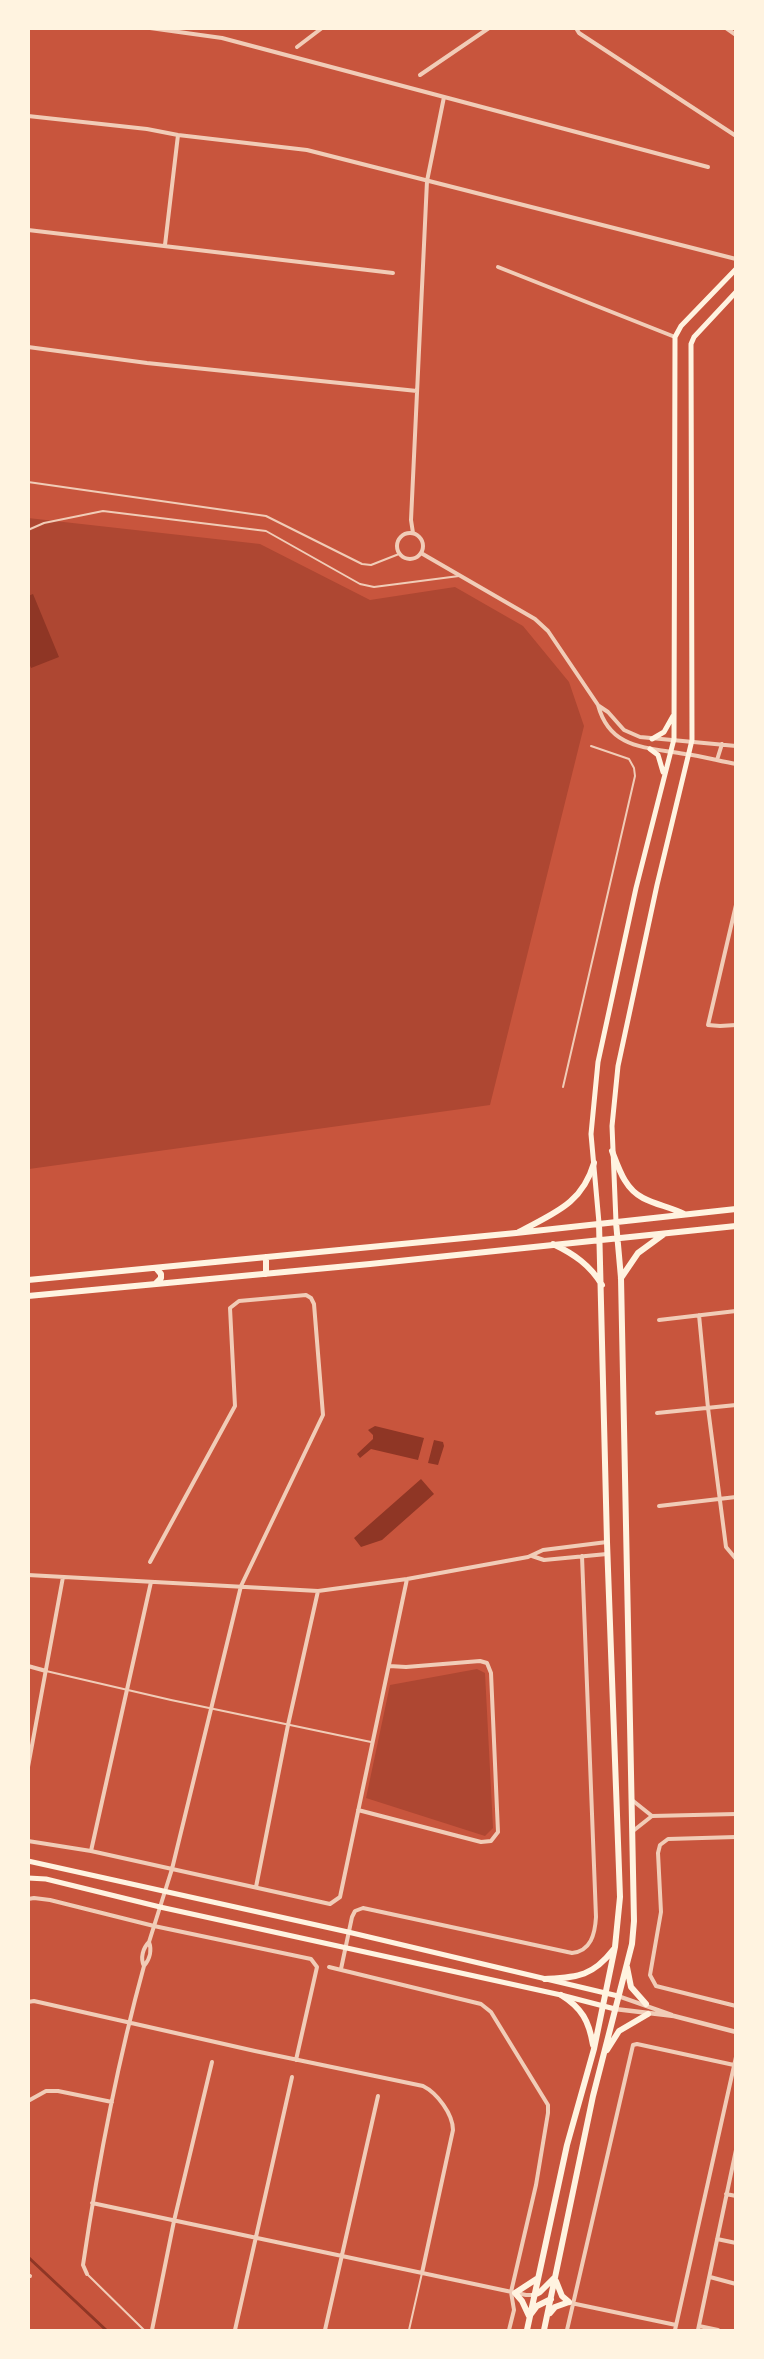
<!DOCTYPE html>
<html>
<head>
<meta charset="utf-8">
<style>
	body { margin:0 }
	#map { position:relative; width:764px; height:2359px; overflow:hidden; background:#c8553d; font-family:Signika,sans-serif }
	canvas { display:block }
	.frame { position:absolute; inset:0; border:30px solid #fff3e0; pointer-events:none }
</style>
</head>
<body>
<div id="map">
<canvas width="764" height="2359"></canvas>
<div class="frame"></div>
</div>
<script>
const g = document.querySelector('canvas').getContext('2d');
g.lineJoin = 'round';
function fillPath(path, color) { g.fillStyle = color; g.fill(path, 'evenodd'); }
function trace(path, color, width, dash) { g.strokeStyle = color; g.lineWidth = width; g.lineCap = dash ? 'butt' : 'round'; g.setLineDash(dash || []); g.stroke(path); }
fillPath(new Path2D(`
	M28 518 260 544 370 600 455 587 523 626 569 682 584 726 490 1105 29 1169Z
	M477 1669 485 1673 493 1828 485 1836 366 1798 390 1685Z`), '#ae4732');
fillPath(new Path2D(`
	M33 594 59 657 31 668 28 661V596Z
	M375 1426 424 1438 418 1460 371 1449 360 1458 357 1454 373 1439V1435L368 1430Z
	M434 1440 443 1442 444 1446 438 1465 428 1463Z
	M421 1479 434 1494 382 1540 361 1547 354 1538Z`), '#8f3625');
trace(new Path2D(`
	M28 2257 106 2330`), '#8f3625', 3);
trace(new Path2D(`
	M28 482 266 516 362 564 371 565 399 554
	M28 530 44 523 103 511 266 531 360 584 374 587 459 576
	M563 1087 635 776 634 768 629 759 591 746
	M46 1671 171 1700 371 1742
	M87 2274 144 2330
	M409 2330 422 2273`), '#f1ccb7', 2);
trace(new Path2D(`
	M150 28 222 38 708 167
	M576 28 579 33 736 136
	M726 28 736 35
	M297 47 322 28
	M420 75 489 28
	M28 116 147 129 178 135 307 150 736 259
	M28 230 393 273
	M165 245 178 135
	M498 267 675 337
	M28 347 147 363 417 391
	M413 533 411 520 427 181 444 97
	M397 546a13 13 0 1 1 26 0a13 13 0 1 1-26 0Z
	M421 553 535 619 548 631 598 705C610 750 647 747 685 754 702 756 719 761 736 764
	M599 706 608 712 624 730 640 737 736 746
	M717 760 722 744
	M736 905 708 1025 720 1026 736 1025
	M699 1315 708 1408 726 1547 736 1559
	M659 1320 736 1311
	M657 1413 736 1405
	M659 1506 736 1497
	M532 1556 544 1560 607 1554
	M28 1575 318 1591 407 1579 528 1557 543 1550 607 1542
	M28 1666 46 1671
	M28 1767 63 1577
	M632 1800 652 1816
	M358 1810 481 1842 491 1841 498 1832 491 1673 487 1663 480 1661 406 1667 389 1666
	M633 1831 652 1816 736 1814
	M736 1837 668 1839 660 1845 658 1853 661 1912 650 1975 656 1986 736 2006
	M28 1841 91 1851 330 1904 340 1897 407 1579
	M91 1851 151 1582
	M256 1887 288 1725 318 1591
	M28 1899 34 1898 50 1900 154 1926 311 1959 317 1967 296 2060
	M144 1966C140 1958 143 1948 149 1942
	M329 1967 481 2004 491 2012 548 2105V2113L536 2185 511 2292 514 2310 509 2330
	M341 1969 352 1917 355 1911 363 1908 572 1953C591 1951 595 1934 596 1917L582 1556
	M28 2002 34 2001 255 2051 423 2086C437 2093 453 2114 453 2130L422 2273
	M28 2101 46 2091H58L112 2102
	M726 2194 736 2196
	M92 2203 526 2295H534
	M717 2239 736 2243
	M87 2274 83 2265C98 2164 117 2064 144 1966 150 1959 152 1950 149 1942L172 1869 241 1586 323 1415 314 1304 311 1298 306 1295 239 1301 230 1308 235 1406 150 1562
	M28 2275 30 2276
	M710 2277 736 2284
	M571 2303 676 2325
	M699 2326 718 2330
	M152 2330 174 2221 212 2062
	M235 2330 292 2077
	M325 2330 378 2096
	M567 2330 633 2045 637 2044 734 2065
	M675 2330 736 2057
	M698 2330 736 2150`), '#f1ccb7', 4);
trace(new Path2D(`
	M618 1996 672 2015
	M615 2009 674 2016 736 2032`), '#f1ccb7', 4.5);
trace(new Path2D(`
	M652 739 664 732 673 716
	M650 749 658 755 663 772
	M616 1222 612 1126 618 1066 657 885 692 740 691 344 694 337 736 292
	M599 1223 591 1134 598 1062 636 888 674 739 675 337 681 326 736 269
	M28 1861 348 1932 618 1996
	M28 1878 46 1879 160 1907 561 1995 615 2009`), '#fff3e0', 5);
trace(new Path2D(`
	M612 1151C619 1169 625 1189 643 1198 656 1205 671 1207 684 1214
	M519 1232C554 1213 582 1204 594 1163
	M553 1244C574 1254 590 1265 602 1285
	M266 1257V1274
	M621 1278 638 1253 664 1234
	M28 1280 516 1233 736 1209
	M156 1283 161 1278V1274L156 1268
	M28 1296 370 1264 736 1226
	M627 1967 631 1987 646 2004
	M545 1979C577 1977 592 1977 613 1950
	M561 1995C582 2008 589 2021 593 2045
	M607 2050 619 2031 648 2014
	M556 2281 562 2296 569 2302
	M534 2295 540 2292 555 2277
	M550 2313 555 2307 569 2302
	M531 2314 537 2306 551 2299
	M529 2316 522 2301 515 2293 538 2278
	M527 2330 567 2145 594 2049 615 1947 620 1897 607 1542 599 1223
	M544 2330 593 2096 632 1944 634 1921 621 1278 616 1222`), '#fff3e0', 6);
</script>
</body>
</html>
